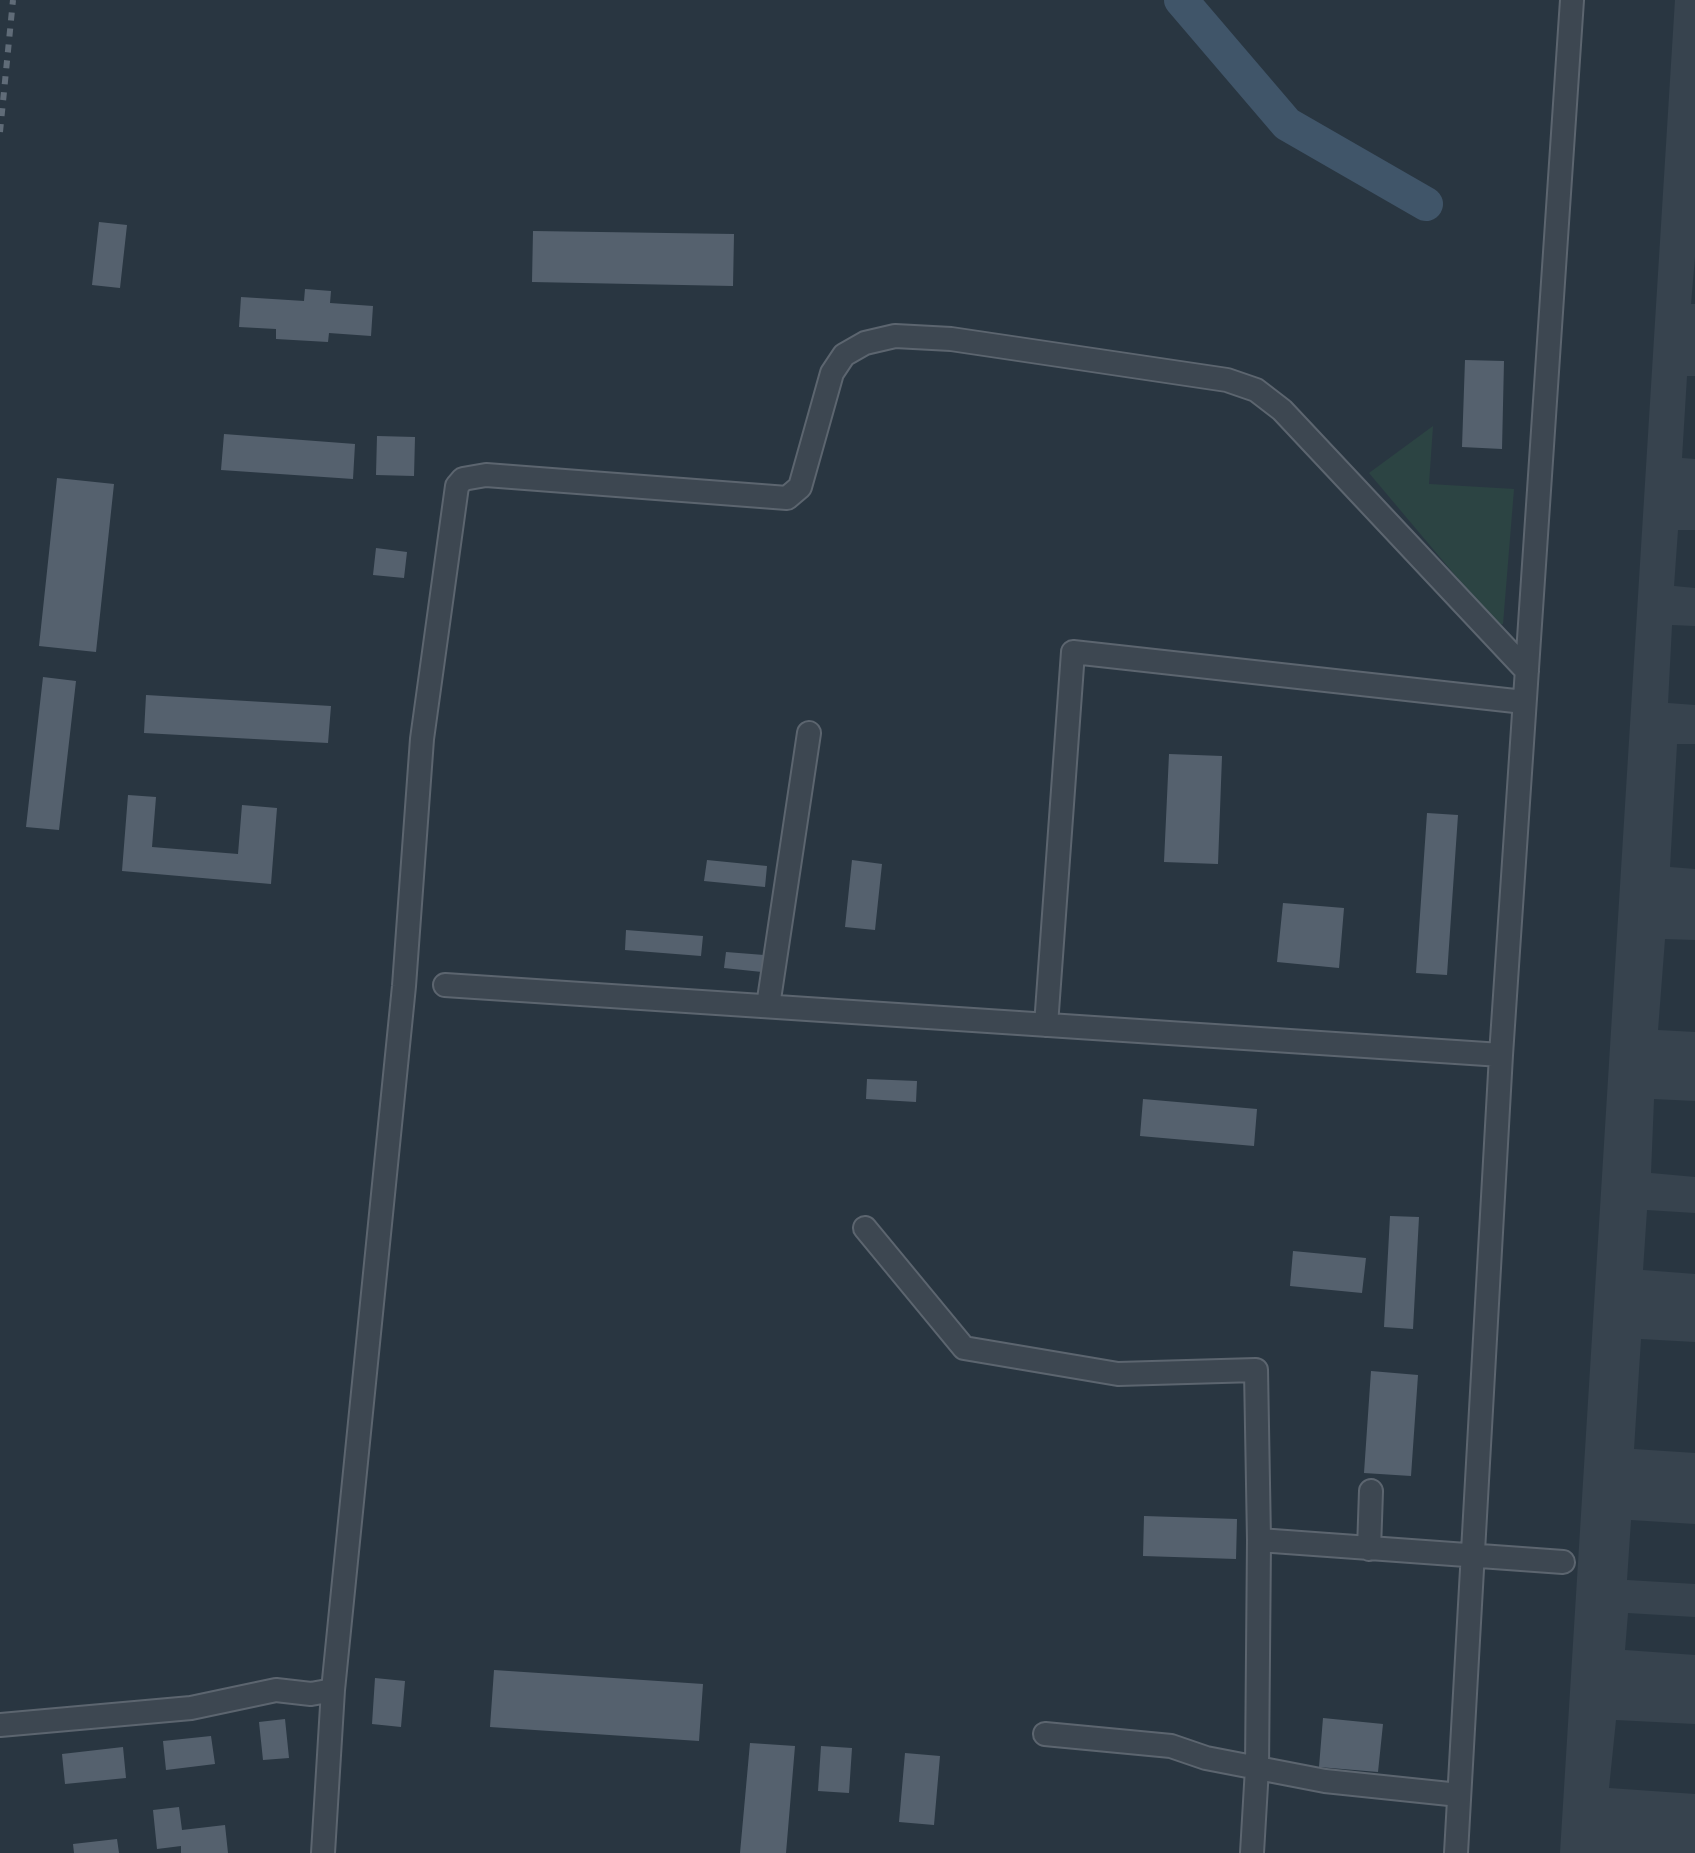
<!DOCTYPE html>
<html>
<head>
<meta charset="utf-8">
<style>
	body { margin:0 }
	canvas { display:block; background:#293641 }
</style>
</head>
<body>
<canvas width="1695" height="1853"></canvas>
<script>
const g = document.querySelector('canvas').getContext('2d');
g.lineJoin = 'round';
function fillPath(path, color) { g.fillStyle = color; g.fill(path, 'evenodd'); }
function trace(path, color, width, dash) { g.strokeStyle = color; g.lineWidth = width; g.lineCap = dash ? 'butt' : 'round'; g.setLineDash(dash || []); g.stroke(path); }
fillPath(new Path2D(`
	M1675 0H1695V257L1691 304H1695V376H1687L1682 458 1695 459V530H1678L1674 586 1695 588V626L1672 625 1668 703 1695 705V744H1677L1670 867 1695 869V940L1665 939 1658 1030 1695 1032V1101L1654 1099 1651 1173 1695 1177V1213L1647 1210 1643 1270 1695 1274V1342L1641 1339 1634 1449 1695 1453V1524L1631 1520 1627 1580 1695 1584V1617L1628 1613 1625 1650 1695 1655V1724L1616 1720 1609 1788 1695 1794V1853H1560Z`), '#37434e');
fillPath(new Path2D(`
	M1433 426 1429 484 1514 489 1503 624 1497 625 1369 473Z`), '#2c4443');
trace(new Path2D(`
	M1181 0 1287 124 1426 204`), '#405569', 34);
fillPath(new Path2D(`
	M99 222 127 225 120 288 92 285Z
	M533 231 734 234 733 286 532 282Z
	M305 289 331 291 330 303 373 306 371 336 329 333 328 342 276 339V329L239 327 241 297 304 301Z
	M1465 360 1504 361 1502 449 1462 447Z
	M224 434 355 444 353 479 221 470Z
	M377 436 415 437 414 476 376 475Z
	M57 478 114 484 96 652 39 646Z
	M376 548 407 552 404 578 373 575Z
	M43 677 76 681 59 830 26 827Z
	M146 695 331 706 328 743 144 733Z
	M1169 754 1222 756 1218 864 1164 862Z
	M128 795 156 797 152 847 238 854 242 805 277 808 271 884 122 871Z
	M1427 813 1458 815 1447 975 1416 973Z
	M707 860 767 866 765 887 704 881Z
	M852 860 882 864 875 930 845 927Z
	M1283 903 1344 908 1339 968 1277 962Z
	M626 930 703 936 701 956 625 950Z
	M726 952 764 955 762 972 724 968Z
	M867 1079 917 1081 916 1102 866 1099Z
	M1143 1099 1257 1109 1254 1146 1140 1136Z
	M1390 1216 1419 1217 1413 1329 1384 1327Z
	M1293 1251 1366 1258 1362 1293 1290 1286Z
	M1371 1371 1418 1375 1411 1476 1364 1473Z
	M1144 1516 1237 1519 1236 1559 1143 1556Z
	M494 1670 703 1684 699 1741 490 1727Z
	M375 1678 405 1681 401 1727 372 1724Z
	M1323 1718 1383 1724 1378 1772 1319 1767Z
	M285 1719 289 1758 263 1760 259 1722Z
	M211 1736 215 1764 166 1770 163 1741Z
	M750 1743 795 1746 786 1853H740Z
	M821 1746 852 1748 849 1793 818 1791Z
	M123 1747 126 1778 65 1784 62 1754Z
	M905 1753 940 1756 934 1825 899 1822Z
	M179 1807 182 1830 225 1825 228 1853H181V1846L157 1849 153 1810Z
	M117 1839 119 1853H74L73 1844Z`), '#55616e');
const minor = new Path2D(`
	M445 985 1501 1055
	M768 1006 809 733
	M1046 1025 1073 652 1524 702
	M865 1228 964 1348 1118 1374 1256 1370 1259 1540 1563 1562
	M1369 1549 1371 1491
	M0 1725 191 1708 276 1690 311 1694 333 1690
	M1045 1734 1171 1746 1206 1758 1325 1781 1459 1795
	M323 1853 333 1690 404 986 422 739 457 486 463 479 486 475 787 498 800 487 832 373 844 355 865 343 895 336 951 339 1227 380 1256 390 1282 410 1527 671
	M1252 1853 1257 1768 1259 1540
	M1456 1853 1501 1055 1572 0`);
trace(minor, '#5c656f', 26);
trace(minor, '#3d4751', 22);
trace(new Path2D(`
	M0 132 13 0`), '#606c78', 6, [8, 8]);
</script>
</body>
</html>
